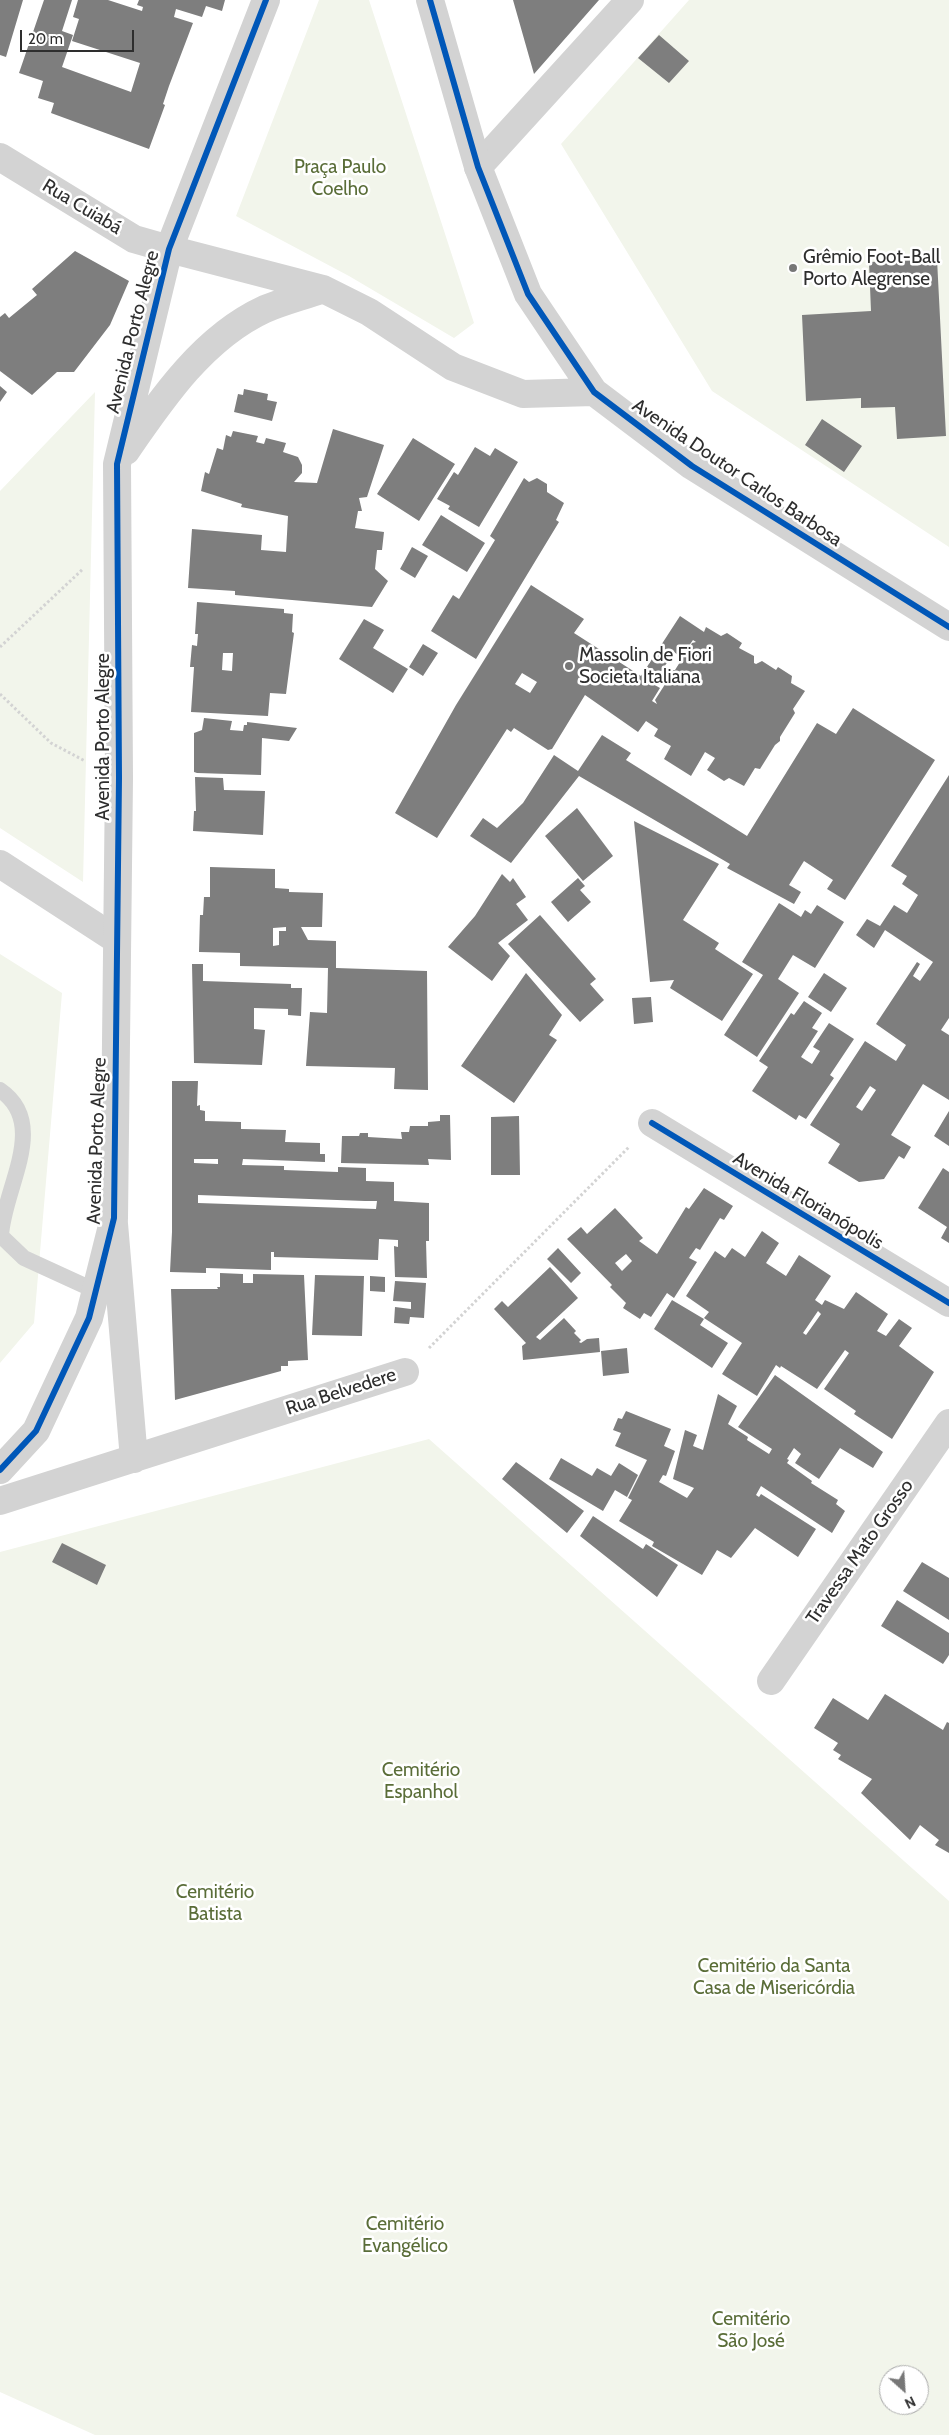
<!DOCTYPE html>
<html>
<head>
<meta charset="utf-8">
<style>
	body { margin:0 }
	#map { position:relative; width:949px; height:2435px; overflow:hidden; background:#fff; font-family:Cabin,sans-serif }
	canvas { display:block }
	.north { position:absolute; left:879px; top:2365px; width:50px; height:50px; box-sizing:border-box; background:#fff; border:1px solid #ababab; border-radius:50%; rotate:154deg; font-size:14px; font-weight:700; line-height:20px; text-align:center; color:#2e2e2e }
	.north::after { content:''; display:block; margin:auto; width:18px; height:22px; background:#777; clip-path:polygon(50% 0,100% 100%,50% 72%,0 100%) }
	.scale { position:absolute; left:20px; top:30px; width:114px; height:22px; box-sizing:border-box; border:2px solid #2e2e2e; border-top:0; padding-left:6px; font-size:15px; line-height:18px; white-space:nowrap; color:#2e2e2e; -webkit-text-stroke:4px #fff; paint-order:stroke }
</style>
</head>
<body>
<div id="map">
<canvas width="949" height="2435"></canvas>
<div class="north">N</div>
<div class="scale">20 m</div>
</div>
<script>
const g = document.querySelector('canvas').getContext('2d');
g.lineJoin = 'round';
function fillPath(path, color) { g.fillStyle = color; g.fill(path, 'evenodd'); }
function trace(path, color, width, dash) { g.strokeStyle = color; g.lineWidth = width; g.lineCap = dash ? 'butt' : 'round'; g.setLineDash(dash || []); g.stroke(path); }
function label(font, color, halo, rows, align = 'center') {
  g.font = font + ' Cabin,sans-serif'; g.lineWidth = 5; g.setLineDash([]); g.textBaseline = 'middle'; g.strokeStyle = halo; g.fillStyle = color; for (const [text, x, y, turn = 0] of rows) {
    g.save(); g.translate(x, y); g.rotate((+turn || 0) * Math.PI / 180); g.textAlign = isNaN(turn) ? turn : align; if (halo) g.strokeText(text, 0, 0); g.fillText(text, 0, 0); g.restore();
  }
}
fillPath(new Path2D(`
	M319 0H369L474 323 454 338 349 276 236 216Z
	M689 0H949V547L712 391 561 144Z
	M95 392 83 882 0 828V491Z
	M0 954 62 993 34 1323 0 1363Z
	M429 1439 949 1901V2435H95L0 2392V1552ZM889 2375H919V2405H889Z`), '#f2f5eb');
fillPath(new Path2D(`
	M0 0H23L6 57 0 55Z
	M44 0H72L62 31 73 35 62 67 131 92 140 63 72 41 79 19 73 17 78 0H108L142 11 143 7 137 5 139 0H225L222 11 206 6 202 17 176 9 174 17 193 23 169 86 163 104 165 105 149 149 51 113 54 103 38 98 43 81 19 73Z
	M513 0H599L534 74Z
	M659 35 689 61 669 83 638 58Z
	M75 251 129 281 110 325 74 372H57L32 395 0 371V317L5 313 9 318 37 295 32 289Z
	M937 259 946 436 897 439 895 407 861 408V398L806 401 802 315 871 311 869 262Z
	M0 386 7 392 0 402Z
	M244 389 268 394 267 400 277 402 272 421 234 412 238 394 243 395Z
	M822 419 862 446 844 472 805 445Z
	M333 429 384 445 367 497 359 498 362 511H358L355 528 384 532 382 550H377L375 569 388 581 372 607 235 595V591L188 588 192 529 262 535 261 550 286 552 288 516 241 507 242 504 201 491 205 472 209 474 217 448 223 450 226 435 231 437 233 431 258 436 256 442 264 444 266 438 286 443 283 452 298 457 302 465V473L294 482 317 483Z
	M413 438 455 464 419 521 377 494Z
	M475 447 490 456 495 448 518 462 479 527 448 509 450 506 437 499 454 472 458 475Z
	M524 478 529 482 537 478 547 484V492L564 503 556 520 559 522 476 659 431 631 453 595 459 599 495 540 490 536Z
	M441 515 485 543 467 572 422 545Z
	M412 547 428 556 415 578 400 569Z
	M531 585 584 619 574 633 641 676 680 616 704 632 706 627 721 636 727 633 742 643 739 648 754 656V663L756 664 762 661 776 670 778 667 792 676 791 683 805 691 793 709 795 713 780 737V741L775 745 760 769 755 768 744 786 729 778 724 781 707 770 715 758 705 752 691 776 664 759 671 746 654 736 658 729 646 721 638 732 585 695 552 749 548 750 514 728 511 732 507 729 437 838 395 813 456 705ZM693 640 696 642 692 643 675 670 670 671 671 675 655 700 657 704 652 701 660 688 653 684 674 652 678 655 681 651 684 653ZM522 673 537 682 530 693 515 684Z
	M197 602 284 609V613L293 614 292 632 294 633 286 694 270 693 268 716 191 712 194 667H190L192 645 197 646 198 634H195ZM223 653H233L232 671 222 670Z
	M364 619 384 630 373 648 408 669 393 693 339 659Z
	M423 644 438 653 423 676 409 667Z
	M853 708 935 760 845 900 827 889 833 880 804 861 789 885 801 892 794 904 727 868 730 864 579 776 511 863 470 836 483 818 497 828 523 803 554 755 578 771 602 735 631 753 626 760 747 836 817 723 836 734Z
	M204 718 232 721 230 730 243 731 244 725H247V722L297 728 289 741 262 738 261 775 197 773 194 772V733L202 730Z
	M949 775V1018L941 1030 949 1035V1100L923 1084 891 1135 911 1147 904 1159 899 1156 884 1179 859 1182 828 1163 840 1144 810 1125 865 1041 896 1061 906 1045 876 1024 917 962 920 964 913 976 920 981 933 962 885 930 874 948 856 935 867 919 880 926 894 905 907 913 918 895 902 884 907 876 891 866ZM870 1086 876 1090 862 1111 856 1107Z
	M195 777 223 778 224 790 265 791 263 835 193 831 194 811H196Z
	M577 808 613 856 583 881 545 836Z
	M634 821 719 864 683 920 719 943 715 949 753 974 722 1021 670 988 674 980 650 982Z
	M210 867 275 869V888L289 889V892L323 893 322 927H301L308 940 336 941V968L427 971 428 1090 394 1089 395 1068 306 1066 310 1012 327 1013 328 968 240 966V953L199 952 200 915H203L204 897H210ZM286 927V931H279V945L273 946V928Z
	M502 874 510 882 513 878 526 897 516 904 528 920 498 943 510 956 492 981 448 947 475 916Z
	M578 878 585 886 580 890 591 902 568 922 551 902Z
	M779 903 801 917 805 910 811 914 817 905 844 922 815 968 793 955 778 979 799 993 757 1057 724 1035 763 975 742 962Z
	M540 915 596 979 590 984 604 1000 580 1022 508 944Z
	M192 964H203V981L291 984V988H302L301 1016 288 1015V1009L254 1008V1029L265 1030 262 1065 194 1063Z
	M526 973 562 1015 549 1035 557 1040 514 1103 461 1066Z
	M824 973 847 988 831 1012 808 997Z
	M651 997 653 1022 634 1024 632 998Z
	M804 1001 822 1013 812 1028 818 1031 801 1057 812 1064 820 1051 813 1047 829 1023 854 1039 830 1075 834 1078 806 1119 799 1115 796 1120 752 1091 768 1067 759 1061 791 1013 794 1015Z
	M172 1081H198L197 1106 200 1105V1110L205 1111V1121L241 1122V1129L286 1130 285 1142 320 1143V1154H325V1162L243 1159 242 1165 284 1166V1170L338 1172V1167L366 1168V1181L394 1182V1201L429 1203V1241H426L427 1278 395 1277 394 1246 398 1247V1240L379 1239 378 1260 274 1257V1252H271V1270L206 1268V1273L170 1272 172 1232ZM194 1159H218V1164L194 1163ZM198 1195 365 1201H377L376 1209 198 1203Z
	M949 1111V1146L934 1136Z
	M440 1115H450L451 1160 428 1159 429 1165 341 1163 342 1136H359L360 1133H368V1137L402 1139 401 1132H409L410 1126H428V1122L440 1121Z
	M519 1116 520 1175H491V1117Z
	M943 1168 949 1172V1243L941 1238 947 1227 918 1208Z
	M704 1188 733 1206 724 1220 720 1218 700 1250 696 1248 691 1255 689 1258 697 1262 674 1298 667 1293 651 1317 644 1313 640 1319 623 1308 626 1303 610 1287 612 1285 567 1239 581 1227 587 1234 615 1208 643 1238 639 1241 657 1254 686 1207 689 1209ZM626 1254 632 1261 622 1271 615 1263Z
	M762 1231 779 1243 766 1263 786 1276 799 1255 831 1276 815 1300 822 1305 825 1300 844 1309 856 1292 888 1314 877 1331 886 1336 899 1319 912 1328 899 1346 934 1372 892 1439 854 1414 856 1411 824 1389 849 1353 845 1350 817 1389 781 1366 780 1368 776 1365 757 1396 722 1374 742 1343 704 1318 709 1312 686 1296 715 1251 725 1258 732 1248 745 1257ZM818 1311 821 1314 806 1335 803 1333Z
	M558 1248 581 1273 571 1283 547 1259Z
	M550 1267 578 1298 536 1337 540 1340 564 1318 576 1331 574 1333 581 1340 579 1342 581 1343 587 1339 599 1338 600 1352 523 1360 522 1346 526 1343 494 1309 502 1301 508 1307Z
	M220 1273 243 1274V1283H253V1274L304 1275 308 1360 288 1361V1366H281V1371L175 1400 171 1289H218L217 1287H220Z
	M315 1275 364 1276 362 1336 312 1335Z
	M370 1276 385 1277V1292L370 1291Z
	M395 1281 426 1283 424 1318 410 1317 409 1324 394 1323 395 1307 411 1309V1302L393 1301Z
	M672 1300 704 1319 700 1325 728 1343 712 1368 654 1329Z
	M627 1348 629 1373 603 1376 601 1351Z
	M775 1375 883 1452 873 1468 840 1448 819 1479 795 1463 801 1454 794 1448 787 1459 789 1460 787 1463 812 1481 811 1483 838 1500 836 1504 845 1511 832 1533 761 1486 756 1495 759 1497 761 1494 816 1529 798 1557 755 1528 731 1558 717 1550 702 1575 652 1546 654 1542 619 1521 632 1500 628 1498 647 1460 615 1446 621 1433 613 1430 618 1418 622 1419 626 1411 671 1429 664 1446 675 1451 666 1476 663 1475 659 1482 687 1498 694 1488 673 1479 685 1430 697 1435 693 1446 703 1450 718 1394 737 1406 728 1424 748 1437 747 1440 769 1454 772 1449 738 1427Z
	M561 1458 592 1476 597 1468 611 1476 619 1463 638 1475 627 1497 615 1490 603 1511 549 1479Z
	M516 1462 584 1511 567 1533 502 1479Z
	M593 1516 643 1549 646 1544 678 1565 657 1597 580 1536Z
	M62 1543 106 1565 97 1585 52 1562Z
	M922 1562 949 1578V1620L903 1591Z
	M897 1600 949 1633V1655L943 1664 881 1626Z
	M885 1694 943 1730 947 1722 949 1723V1853L935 1845 939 1840 920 1825 910 1840 861 1793 872 1779 838 1759 841 1755 833 1750 838 1743 814 1728 833 1698 868 1720Z`), '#7e7e7e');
trace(new Path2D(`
	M0 647 83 569
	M0 694 51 743 85 761
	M429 1348 629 1147`), '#d3d3d3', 3, [2.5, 2.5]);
trace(new Path2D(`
	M0 1090C50 1124 3 1189 1 1236L24 1258 96 1291`), '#d3d3d3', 16);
trace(new Path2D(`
	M0 157 134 239 169 249
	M478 167 630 0
	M0 864 117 940
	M652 1123 949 1303
	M114 1224 134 1459
	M0 1501 405 1372
	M771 1681 949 1423`), '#d3d3d3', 28);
trace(new Path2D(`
	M430 0 478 167 528 294 594 392 692 466 949 627
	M169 249 323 289 369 312 453 367 523 394 594 392
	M126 451C163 397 204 337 265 309 284 301 304 296 323 289
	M0 1470 36 1431 89 1318 114 1218 119 778 117 464 169 249 266 0`), '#d3d3d3', 28);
trace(new Path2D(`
	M430 0 478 167 528 294 594 392 692 466 949 627
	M652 1123 949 1303
	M0 1470 36 1431 89 1318 114 1218 119 778 117 464 169 249 266 0`), '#0057b8', 6);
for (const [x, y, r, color] of [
	[793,268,5,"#777"],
	[569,666,5,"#777"]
]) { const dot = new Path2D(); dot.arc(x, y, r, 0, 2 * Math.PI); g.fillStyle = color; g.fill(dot); trace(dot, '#fff', 2); }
label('19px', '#5a6d38', '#fff', [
	["Praça Paulo",340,167],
	["Coelho",340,189],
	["Cemitério",421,1770],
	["Espanhol",421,1792],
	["Cemitério",215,1892],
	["Batista",215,1914],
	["Cemitério da Santa",774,1966],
	["Casa de Misericórdia",774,1988],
	["Cemitério",405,2224],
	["Evangélico",405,2246],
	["Cemitério",751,2319],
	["São José",751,2341]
]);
label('19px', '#2e2e2e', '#fff', [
	["Rua Cuiabá",82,207,31],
	["Avenida Porto Alegre",133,332,-76],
	["Avenida Doutor Carlos Barbosa",737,473,34],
	["Avenida Porto Alegre",103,737,-90],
	["Avenida Porto Alegre",97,1141,-88],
	["Avenida Florianópolis",808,1201,31],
	["Rua Belvedere",341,1392,-18],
	["Travessa Mato Grosso",860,1552,-55]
]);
label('19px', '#2e2e2e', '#fff', [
	["Grêmio Foot-Ball",803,257],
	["Porto Alegrense",803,279],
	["Massolin de Fiori",579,655],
	["Societa Italiana",579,677]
], 'left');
</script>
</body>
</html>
